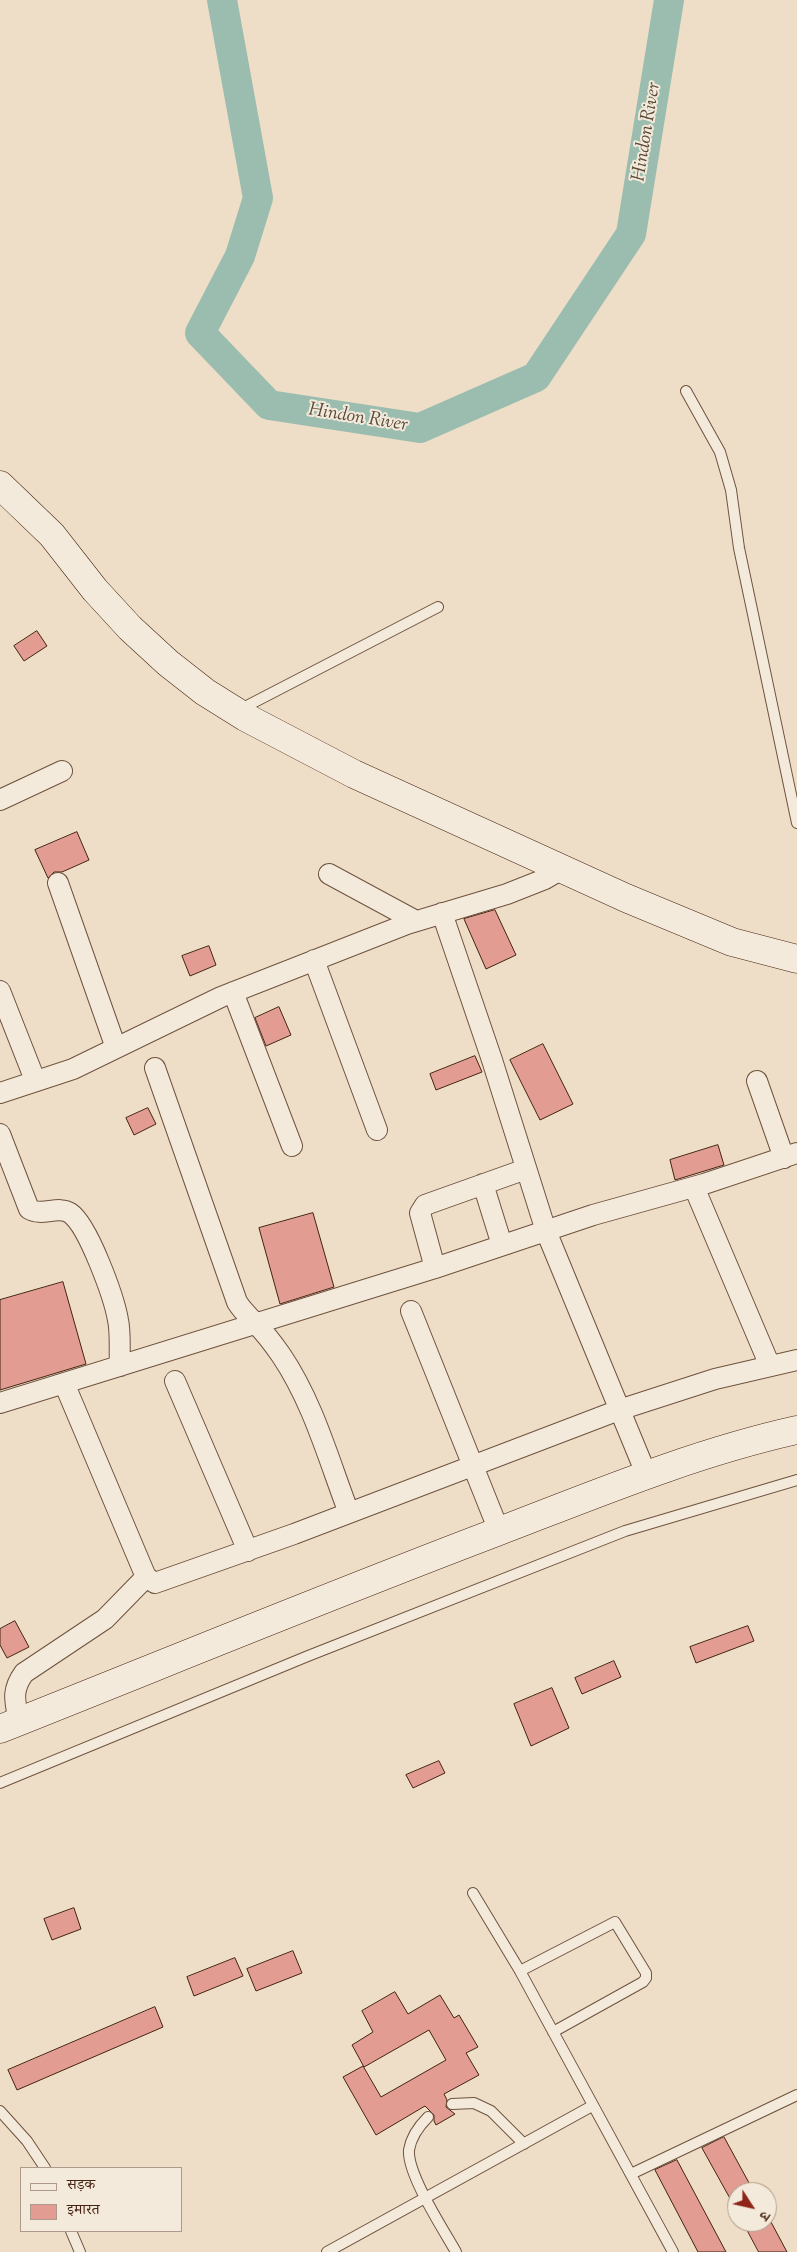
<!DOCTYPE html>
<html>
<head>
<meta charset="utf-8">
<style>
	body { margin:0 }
	#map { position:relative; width:797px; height:2252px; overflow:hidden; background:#eedec7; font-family:"Sorts Mill Goudy","Noto Serif Devanagari",serif }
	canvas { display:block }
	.legend { position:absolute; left:20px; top:2167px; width:162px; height:65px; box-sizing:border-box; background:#f4eadb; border:1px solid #ae9a8a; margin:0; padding:6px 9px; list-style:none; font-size:15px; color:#442311 }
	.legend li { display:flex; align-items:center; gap:10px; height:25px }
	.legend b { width:25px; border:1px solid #ae9a8a }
	.north { position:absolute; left:727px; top:2182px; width:50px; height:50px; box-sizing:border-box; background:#f4eadb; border:1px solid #ae9a8a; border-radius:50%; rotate:125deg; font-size:14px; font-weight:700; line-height:20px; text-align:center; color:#442311 }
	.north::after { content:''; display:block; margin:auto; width:18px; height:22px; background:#8f2418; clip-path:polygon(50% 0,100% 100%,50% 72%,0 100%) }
</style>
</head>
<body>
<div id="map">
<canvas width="797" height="2252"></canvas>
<ul class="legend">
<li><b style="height:6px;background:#f4eadb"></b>सड़क</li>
<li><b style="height:14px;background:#e29c92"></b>इमारत</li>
</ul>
<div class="north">उ</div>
</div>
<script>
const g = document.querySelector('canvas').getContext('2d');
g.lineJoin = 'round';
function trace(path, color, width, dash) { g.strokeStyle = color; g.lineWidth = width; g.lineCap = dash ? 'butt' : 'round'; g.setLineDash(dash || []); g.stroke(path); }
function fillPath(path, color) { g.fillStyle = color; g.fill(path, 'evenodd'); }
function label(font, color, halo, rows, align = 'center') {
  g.font = font + ' "Sorts Mill Goudy",serif'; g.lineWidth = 4; g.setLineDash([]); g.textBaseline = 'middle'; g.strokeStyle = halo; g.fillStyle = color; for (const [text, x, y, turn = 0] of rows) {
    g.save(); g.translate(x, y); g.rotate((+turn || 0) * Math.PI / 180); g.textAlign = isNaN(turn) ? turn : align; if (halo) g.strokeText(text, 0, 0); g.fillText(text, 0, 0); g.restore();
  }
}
trace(new Path2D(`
	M222 0 258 198 240 256 200 333 269 405 420 428 536 377 631 234 669 0`), '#9bbdaf', 30);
const building = new Path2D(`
	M37 631 47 646 24 661 14 646Z
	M77 832 89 860 62 872H54L48 878 35 850Z
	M495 910 516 955 486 969 464 919Z
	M209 946 216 965 190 976 182 956Z
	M279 1007 291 1035 266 1046 255 1018Z
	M543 1044 573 1104 540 1120 510 1060Z
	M475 1056 482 1072 436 1090 430 1074Z
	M148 1108 156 1124 134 1135 126 1118Z
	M718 1145 724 1165 675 1180 670 1160Z
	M313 1213 334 1287 280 1304 259 1228Z
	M63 1282 86 1364 0 1390V1300Z
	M15 1621 29 1647 7 1658 0 1645V1629Z
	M748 1626 754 1641 696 1663 690 1647Z
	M614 1661 621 1677 582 1694 575 1678Z
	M552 1688 569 1728 531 1746 514 1704Z
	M439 1761 445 1773 413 1788 406 1775Z
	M74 1908 81 1929 52 1940 44 1919Z
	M293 1951 302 1973 256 1991 247 1969Z
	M235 1958 243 1976 194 1996 187 1977Z
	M395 1992 408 2014 440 1995 454 2018 459 2015 478 2047 466 2053 479 2075 444 2094 447 2100 446 2107 455 2114 436 2125 434 2121V2115L425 2106 376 2135 343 2077 363 2066 381 2097 446 2060 429 2030 364 2067 352 2045 373 2032 362 2011Z
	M155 2007 163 2027 17 2090 8 2070Z
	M724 2137 754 2192H737V2211L702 2148Z
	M677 2160 726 2252H698L655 2170Z
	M743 2222H771L787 2252H759Z`);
fillPath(building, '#e29c92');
trace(building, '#442311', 1);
const lane = new Path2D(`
	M686 391 720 452 731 490 739 548 797 823
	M239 710 438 607
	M0 1783 308 1656 625 1531 797 1480
	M473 1893 520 1971 673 2252
	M520 1971 615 1922 646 1973V1978L643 1982 553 2032
	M452 2104 474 2103 491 2111 524 2144
	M0 2111 27 2141 45 2168
	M428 2117C419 2126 411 2137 409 2150 407 2174 443 2229 456 2252
	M631 2174 797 2095
	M71 2231 80 2252
	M327 2252 592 2106`);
const street = new Path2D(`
	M0 800 62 771
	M329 874 416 921
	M58 883 116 1048
	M442 913 492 1060 546 1231 647 1476
	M314 960 377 1130
	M0 991 35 1080
	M233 992 292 1146
	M155 1068 237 1302C243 1312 250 1317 257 1325 266 1334 274 1345 281 1355 313 1402 329 1461 349 1513
	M757 1081 784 1158
	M0 1093 73 1069 221 997 407 924 507 894 545 879 562 869
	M0 1134 29 1209C42 1217 58 1205 70 1213 88 1225 114 1297 118 1320 121 1334 119 1351 120 1366
	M483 1184 502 1245
	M694 1187 770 1366
	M435 1268 420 1213 425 1205 526 1169
	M411 1311 499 1531
	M175 1381 248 1551
	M64 1383 146 1577 155 1583 294 1534 619 1410 715 1379 797 1360
	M0 1403 435 1268 593 1215 704 1184 797 1153
	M19 1722C15 1701 11 1691 24 1673L105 1619 146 1577`);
const secondary = new Path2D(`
	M0 485 52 535 95 590 130 628 168 663 205 692 245 717 354 774 626 898 732 942 797 959
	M0 1729C166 1663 331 1595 497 1532 596 1494 694 1453 797 1430`);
trace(lane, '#6e523e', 12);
trace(street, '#6e523e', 22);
trace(secondary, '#442311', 29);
trace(lane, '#f4eadb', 10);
trace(street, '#f4eadb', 20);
trace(secondary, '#f4eadb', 28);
label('italic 19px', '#5a4a38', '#f4eadb', [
	["Hindon River",648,132,-81],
	["Hindon River",358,419,9]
]);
</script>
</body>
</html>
